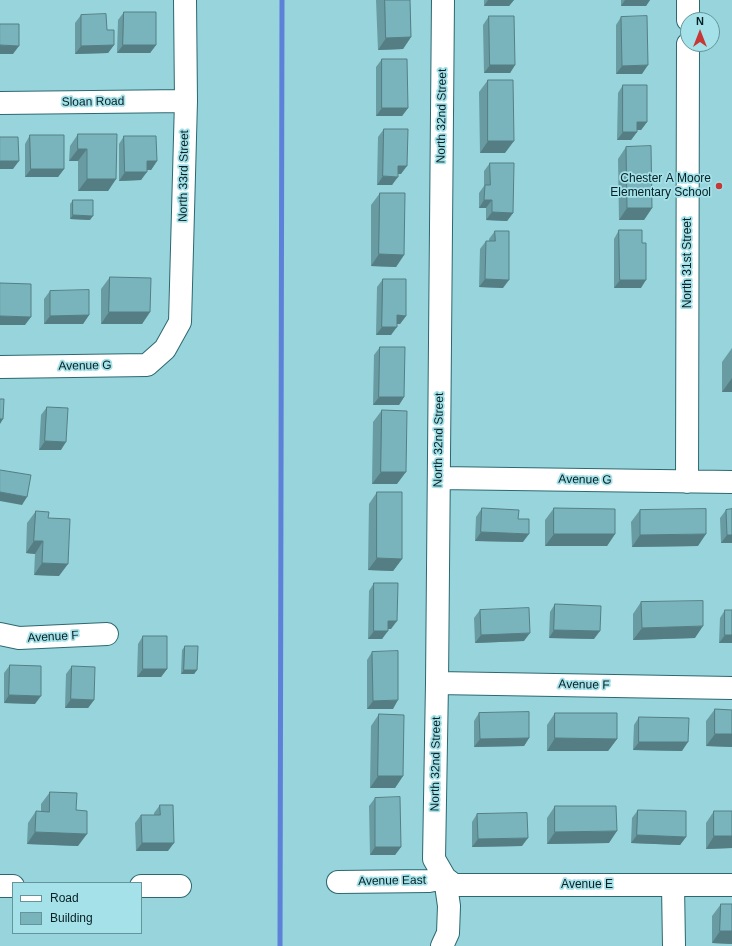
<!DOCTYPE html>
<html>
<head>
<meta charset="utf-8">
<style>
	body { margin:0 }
	#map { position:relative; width:732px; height:946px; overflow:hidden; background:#97d4dc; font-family:Helvetica,sans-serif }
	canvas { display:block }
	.legend { position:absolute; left:12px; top:882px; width:130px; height:52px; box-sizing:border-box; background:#a4e1e9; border:1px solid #65949a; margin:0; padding:5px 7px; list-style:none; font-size:12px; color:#072023 }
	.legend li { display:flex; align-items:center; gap:8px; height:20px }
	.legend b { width:20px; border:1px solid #65949a }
	.north { position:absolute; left:680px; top:12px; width:40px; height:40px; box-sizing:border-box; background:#a4e1e9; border:1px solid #65949a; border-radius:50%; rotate:0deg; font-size:11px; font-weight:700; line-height:16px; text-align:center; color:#072023 }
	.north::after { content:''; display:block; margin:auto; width:14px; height:18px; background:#c63835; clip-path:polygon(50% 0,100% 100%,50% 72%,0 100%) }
</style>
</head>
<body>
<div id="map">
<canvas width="732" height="946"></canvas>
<ul class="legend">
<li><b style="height:5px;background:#fff"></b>Road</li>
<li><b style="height:11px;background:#79b4bc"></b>Building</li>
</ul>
<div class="north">N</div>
</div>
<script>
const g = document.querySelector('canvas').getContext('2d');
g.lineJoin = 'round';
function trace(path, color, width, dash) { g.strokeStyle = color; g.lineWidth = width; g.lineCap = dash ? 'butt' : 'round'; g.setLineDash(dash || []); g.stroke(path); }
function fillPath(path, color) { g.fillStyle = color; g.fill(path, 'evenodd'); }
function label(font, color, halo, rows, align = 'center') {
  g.font = font + ' Helvetica,sans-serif'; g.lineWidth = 3.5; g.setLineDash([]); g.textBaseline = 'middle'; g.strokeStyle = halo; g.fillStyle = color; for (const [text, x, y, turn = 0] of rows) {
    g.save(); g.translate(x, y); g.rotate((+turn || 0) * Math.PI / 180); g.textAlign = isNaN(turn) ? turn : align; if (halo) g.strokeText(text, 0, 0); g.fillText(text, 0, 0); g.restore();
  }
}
trace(new Path2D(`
	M280 946 282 0`), '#5d80d8', 5);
const minor = new Path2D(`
	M443 0 437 683 434 859 445 878 454 885H732
	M688 20V0
	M0 103 186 101
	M0 367 147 365 165 349 180 322 186 101 185 0
	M439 478 732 482
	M687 482 688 44
	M0 634 19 638 107 634
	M437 683 732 688
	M338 882 429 881 445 878
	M673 885 674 946
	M0 886H13
	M141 886H180
	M442 946 448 933 449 906 445 878`);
trace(minor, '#2d6870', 24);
trace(minor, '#fff', 22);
fillPath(new Path2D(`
	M376 0H410L411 37 403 49 378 50Z
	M484 0H514L509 6H484Z
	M621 0H650L646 6H621Z
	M124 12 156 45 150 53H117L118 20Z
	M81 15 107 30 114 45 108 53 75 54V23Z
	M489 16 515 65 510 73H484L483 25Z
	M621 17 642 74H616V25Z
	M382 59 408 108 402 116H376V67Z
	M488 80 505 153H480L479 92Z
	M623 85 647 122 641 130H637V132L631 140H617L618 93Z
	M384 129 401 174H398L392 185H377L378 137Z
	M78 134 116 179 108 191H78V161H69L70 146Z
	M30 135 64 169 58 177H25V144Z
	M124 136 157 161 151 170H147L141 180 119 181V144Z
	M626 147 652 208 644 220H619L618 159Z
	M490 163 513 213 507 221 486 220V208H479V193L484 186V171Z
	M380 193 404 255 396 267 371 266V205Z
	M73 200 90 220 70 219V204Z
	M619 230 641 288H614V239Z
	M495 231 503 288 479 287 480 249 486 241H489V239Z
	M110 277 150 312 142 324H101V289Z
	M383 279 406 316 400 324H397L391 335H376L377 287Z
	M50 291 89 315 83 324H44V299Z
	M380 347 404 397 399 405H373L374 355Z
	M732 348V392H722V362Z
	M47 407 61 450H39L41 415Z
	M382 410 397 484H372L373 422Z
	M377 492 402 559 393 571 368 570 369 504Z
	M482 508 523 542 475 541 476 517Z
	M554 508 615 534 607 546H545V520Z
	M732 509V543H721L720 518 726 510Z
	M640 510 698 546 632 547 631 522Z
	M36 511 48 518 59 576 34 575 35 554 26 553 27 523Z
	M374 583 391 629H388L382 639H368L369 591Z
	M641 602 695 638 633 640V614Z
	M555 604 594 639 549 638 550 612Z
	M480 610 524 641 475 643 474 618Z
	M725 610 732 643H719L720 618Z
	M143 636 167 669 161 677H137L138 644Z
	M185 646 197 670 194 674H181L182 650Z
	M372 652 393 709H367V660Z
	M10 665 35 704 4 703V673Z
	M72 666 94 700 88 708H65L66 674Z
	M715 709 732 710V747L706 746V721Z
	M479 713 529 738 524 746 474 747V721Z
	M555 713 617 739 608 751H547V725Z
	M379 714 403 776 395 788H370L371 726Z
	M639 717 682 751 633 750 634 725Z
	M50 792 76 810 78 846 27 844 28 823 36 811H41V804Z
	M375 798 401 847 395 855H370L369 806Z
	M160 805 168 851H136L135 823 141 815H154V813Z
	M555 806 609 843 547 844V818Z
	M638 810 686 837 680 845 631 843 632 818Z
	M714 811 732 848 706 849V823Z
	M477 814 522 846 472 847V822Z
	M721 904 732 944 712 943V916Z`), '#689ba2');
fillPath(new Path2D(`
	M488 0H514L509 6H484Z
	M625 0H650L646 6H621Z
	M411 37 403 49 378 50 386 38Z
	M0 45 19 46 13 54H0Z
	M114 45 108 53 75 54 81 46Z
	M123 45H156L150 53H117Z
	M490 65H515L510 73H484Z
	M648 65 642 74H616L622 66Z
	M382 108H408L402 116H376Z
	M637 122H647L641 130H631Z
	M623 132H637L631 140H617Z
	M488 141H514L505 153H480Z
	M78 149H87L78 161H69Z
	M0 161H19L13 169H0Z
	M147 161H157L151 170H141Z
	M398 166H407L401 174H392Z
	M31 169H64L58 177H25Z
	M125 172H147L141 180 119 181Z
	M383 176 398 177 392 185H377Z
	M87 179H116L108 191H78Z
	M484 200H492L486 208H479Z
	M627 208H652L644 220H619Z
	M492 212 513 213 507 221 486 220Z
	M73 215 93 216 90 220 70 219Z
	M379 254 404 255 396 267 371 266Z
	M485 279 509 280 503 288 479 287Z
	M620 280H646L641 288H614Z
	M109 312H150L142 324H101Z
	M89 315 83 324H44L50 316Z
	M397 315 406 316 400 324H391Z
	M0 316 31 317 25 325H0Z
	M382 327H397L391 335H376Z
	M732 378V392H722Z
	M379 397H404L399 405H373Z
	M0 419H3L0 424Z
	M45 441 66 442 61 450H39Z
	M381 472H406L397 484H372Z
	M0 492 27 497 22 505 0 501Z
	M481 532 529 534 523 542 475 541Z
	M554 534H615L607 546H545Z
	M706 534 698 546 632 547 640 535Z
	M727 535H732V543H721Z
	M34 541H43L35 554 26 553Z
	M377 558 402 559 393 571 368 570Z
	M42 563 68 564 59 576 34 575Z
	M388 621H397L391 629H383Z
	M703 626 695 638 633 640 642 628Z
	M554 630 600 631 594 639 549 638Z
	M374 631H388L382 639H368Z
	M530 633 524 641 475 643 481 635Z
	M725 635H732V643H719Z
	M143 669H167L161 677H137Z
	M184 670H197L194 674H181Z
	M9 695 41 696 35 704 4 703Z
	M71 699 94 700 88 708H65Z
	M398 700 393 709H367L373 701Z
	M715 734H732V747L706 746Z
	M529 738 524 746 474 747 480 739Z
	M555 738 617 739 608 751H547Z
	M639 742H688L682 751 633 750Z
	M378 776H403L395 788H370Z
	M617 831 609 843 547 844 555 832Z
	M35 832 87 834 78 846 27 844Z
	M637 835 686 837 680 845 631 843Z
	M714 836H732V848L706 849Z
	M528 838 522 846 472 847 478 839Z
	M142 843H174L168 851H136Z
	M375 847H401L395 855H370Z
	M720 931H732V944L712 943Z`), '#557e84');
const building = new Path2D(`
	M385 0H410L411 37 386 38Z
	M124 12H156V45H123Z
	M106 14 107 30H114V45L81 46V15Z
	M489 16H514L515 65H490Z
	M647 16 648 65 622 66 621 17Z
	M0 24H19V46L0 45Z
	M382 59H407L408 108H382Z
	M488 80H513L514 141H488Z
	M623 85H647V122H637V132H623Z
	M384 129H408L407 166H398V177L383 176Z
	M78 134H117L116 179H87V149H78Z
	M30 135H64V169H31Z
	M124 136H156L157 161H147V172H125Z
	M0 137H18L19 161H0Z
	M651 146 652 208H627L626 147Z
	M490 163H514L513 213 492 212V200H484L485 185H490Z
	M380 193H405L404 255 379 254Z
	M73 200H93V216L73 215Z
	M619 230H642V243H646V280H620Z
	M495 231H509V280L485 279 486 241H495Z
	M110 277 151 278 150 312H109Z
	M383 279H406V316L397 315V327H382Z
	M0 283 31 284V317L0 316Z
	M89 290V315L50 316V291Z
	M380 347H405L404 397H379Z
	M0 399H4L3 419H0Z
	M47 407 68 408 66 442 45 441Z
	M382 410 407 411 406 472H381Z
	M0 470 31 475 27 497 0 492Z
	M377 492H402V559L377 558Z
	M482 508 519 510 518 519H529V534L481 532Z
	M554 508 615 509V534H554Z
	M706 509V534L640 535V510Z
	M732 509V535H727L726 510Z
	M36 511 49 512 48 518 70 519 68 564 42 563 43 541H34Z
	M374 583H398L397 621H388V631H374Z
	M703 601V626L642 628 641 602Z
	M555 604 601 606 600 631 554 630Z
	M529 608 530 633 481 635 480 610Z
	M725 610H732V635H725Z
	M143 636H167V669H143Z
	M185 646H198L197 670H184Z
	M398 651V700L373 701 372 652Z
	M10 665 41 666V696L9 695Z
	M72 666 95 667 94 700 71 699Z
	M715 709 732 710V734H715Z
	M529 712V738L480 739 479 713Z
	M555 713H617V739L555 738Z
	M379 714 404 715 403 776H378Z
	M639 717 689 718 688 742H639Z
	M50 792 77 793 76 810 87 811V834L35 832 36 811 49 812Z
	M400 797 401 847H375V798Z
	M160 805H173L174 843H142L141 815H160Z
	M555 806H616L617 831 555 832Z
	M638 810 686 811V837L637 835Z
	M714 811H732V836H714Z
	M527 813 528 838 478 839 477 814Z
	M721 904H732V931H720Z`);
fillPath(building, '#79b4bc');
trace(building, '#557e84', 1);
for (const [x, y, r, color] of [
	[719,186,4,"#c63835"]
]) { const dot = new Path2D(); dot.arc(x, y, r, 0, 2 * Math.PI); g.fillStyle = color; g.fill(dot); trace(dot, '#a4e1e9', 1.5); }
label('12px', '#072023', '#a4e1e9', [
	["Sloan Road",93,102,-1],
	["North 32nd Street",442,116,-89],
	["North 33rd Street",184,176,-89],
	["North 31st Street",688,263,-90],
	["Avenue G",85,366,-1],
	["North 32nd Street",439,440,-89],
	["Avenue G",585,480,1],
	["Avenue F",53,637,-3],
	["Avenue F",584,685,1],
	["North 32nd Street",436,764,-89],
	["Avenue East",392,881,-1],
	["Avenue E",587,885]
]);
label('12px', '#072023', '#a4e1e9', [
	["Chester A Moore",711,179],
	["Elementary School",711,193]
], 'right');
</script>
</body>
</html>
